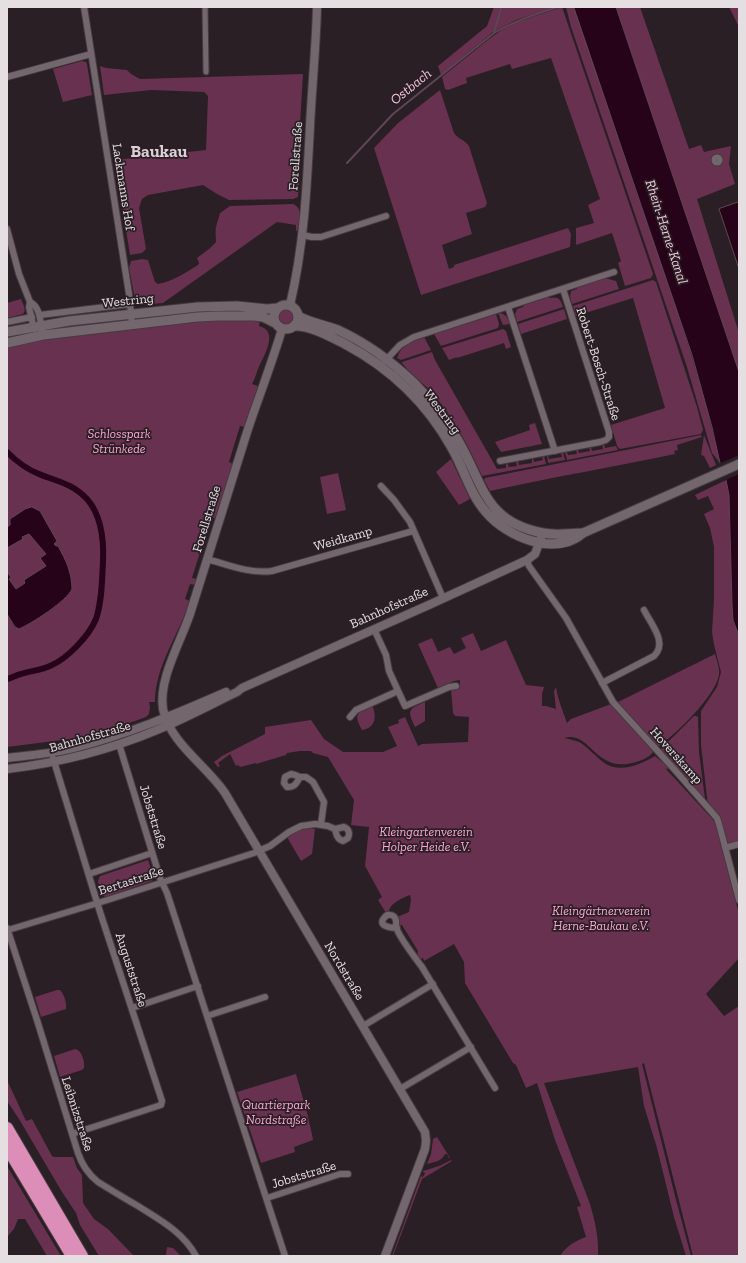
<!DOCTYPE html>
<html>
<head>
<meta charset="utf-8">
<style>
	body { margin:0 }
	#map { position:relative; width:746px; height:1263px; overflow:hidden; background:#291f24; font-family:"Zilla Slab",serif }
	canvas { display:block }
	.frame { position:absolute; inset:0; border:8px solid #e6dfe2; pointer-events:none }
</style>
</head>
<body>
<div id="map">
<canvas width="746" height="1263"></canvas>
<div class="frame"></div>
</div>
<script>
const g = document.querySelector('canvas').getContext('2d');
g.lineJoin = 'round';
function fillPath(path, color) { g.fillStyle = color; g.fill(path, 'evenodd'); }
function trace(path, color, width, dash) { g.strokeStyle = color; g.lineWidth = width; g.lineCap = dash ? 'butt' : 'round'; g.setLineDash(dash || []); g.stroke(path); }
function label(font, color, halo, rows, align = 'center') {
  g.font = font + ' "Zilla Slab",serif'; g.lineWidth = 3.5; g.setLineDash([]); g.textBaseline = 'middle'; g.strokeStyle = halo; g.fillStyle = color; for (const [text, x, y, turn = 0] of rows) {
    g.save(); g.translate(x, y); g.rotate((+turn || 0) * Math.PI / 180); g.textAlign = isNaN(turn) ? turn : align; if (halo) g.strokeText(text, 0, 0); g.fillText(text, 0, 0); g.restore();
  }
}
fillPath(new Path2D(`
	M494 7H502L493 32 441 75 438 66 487 26Z
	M503 7H555L516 20 495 31Z
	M562 7 653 274 651 278 625 286 618 263 621 261 612 233 576 245V228L594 223 588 205 600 199 551 58 512 69 510 64 466 78 467 83 448 90 445 89 442 77 489 39 503 29 517 22Z
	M566 7H574C595 67 614 128 635 188 666 279 700 369 720 463L712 453 687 367 571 27Z
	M616 7H640L689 149 701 145 704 152 731 146 729 164 735 184 697 199 739 333V372Z
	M729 7H739V27Z
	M82 61 86 62 87 64 92 95 63 102 53 69Z
	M100 66 106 68 127 70 131 74 140 79 303 74 298 157 297 167H300L298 197 293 199 229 200 217 194 203 185 148 195 142 199 139 208 146 249 142 253 130 255 115 160 206 150 208 96 204 92 151 90 104 95Z
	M440 90 454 133C458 139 465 140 469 146L487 203 485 207 466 213 472 234 442 245 449 269 454 267V265L568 228 571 234 570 247 421 295 374 148 398 123Z
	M293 204C303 207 300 223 297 231H296V225L277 222 163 303 140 305 136 304 129 268 131 261 142 259 148 260 155 282 158 284C173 281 185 273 198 265L199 263 197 258 209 249 216 242C216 237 215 232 216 227 217 222 219 218 220 213L230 206Z
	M605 278 616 281 619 289 572 304 570 296 571 291 577 289V287Z
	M653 280 656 282 697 407 703 430 701 434 620 449 617 446 611 425 665 408 633 298 576 316 573 306Z
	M549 297 550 298C558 296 561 299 563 307L517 322 515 314 517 309 523 307 524 305Z
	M21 299C23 304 27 310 23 314L7 318V303Z
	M276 317a9 9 0 1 1 18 0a9 9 0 1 1-18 0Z
	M564 309 567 319 521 334 518 324Z
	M498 313C506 313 508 318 510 324L503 325Z
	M496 314 499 324 498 328 441 346 434 334Z
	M260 318 259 326C280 331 263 357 258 369 256 374 255 379 252 384L258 386 245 427 240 426 229 462 233 464 221 502H220L215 518 211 517 192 578 197 579 195 585 190 584 185 599 190 601C179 634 155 666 155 702H149L150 707 149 714 146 717 135 721 78 738 7 747V346L39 339 184 321Z
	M503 329 506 331 511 347 506 349 504 343 457 358V357L449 360 442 348Z
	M424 337 431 350 401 360 397 358C401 345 412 341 424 337Z
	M432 352 435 360 497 469 506 468V464L507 463 509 467 517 466 516 462 518 461 519 465 532 463V458H533L534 462 543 460 542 457 544 456 546 464 482 476C469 447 455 420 435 396 425 384 410 374 402 363V362Z
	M535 423 542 444 501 452 495 442 530 430 529 425Z
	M701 435 702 437 677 445 678 450 674 451 675 454C614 467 552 477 490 491L484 480 485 478Z
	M704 435 716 465 710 468 704 456 701 455Z
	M604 444 605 448 616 446 618 450 567 460 565 452H567L568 455 577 454 576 450 578 449 579 453 590 451 589 447H591L592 451 603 449 602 444Z
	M563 452 565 460 548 463 547 455H548L549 459 562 457 561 453Z
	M451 459 470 499 459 505 436 472Z
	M338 473 346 510 327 514 320 477Z
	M726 480 729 495 733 620 739 636V814L738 815 739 819V841L728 845 708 806 701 745V711L717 687 721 672 714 645 712 632 714 599V547L710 528 704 514 714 509 708 496 698 500 695 495Z
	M473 633 481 651 506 640 526 685 544 687 542 694V706H546L556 709 554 691 556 687C558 700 563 711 567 723L571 719 611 704 654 751C650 757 643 760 636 762 595 775 591 730 564 738 569 739 574 740 579 742 588 747 595 756 603 762 619 774 640 765 655 756L670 768 666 769 715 822 739 914V958L706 994 724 1016 739 1006V1256H693L644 1063 642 1064 675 1196 691 1256H686L674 1217 657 1148 644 1106 638 1067 544 1083 590 1204C595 1221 599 1238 598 1256H560C566 1246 575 1241 586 1237L577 1207 581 1206 555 1140 537 1083 526 1088 516 1065 513 1063 465 983 464 962 454 944 424 961 423 958 419 960 417 956 418 951 402 925H401L399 927 397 917 409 912 411 900 410 895C402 898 389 904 389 912L386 913 378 900 382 897 365 866 369 827 351 825 354 800 328 757 313 753 311 751H300L287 753 286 755 256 764V763L240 767 238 765 236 766 230 754 218 763 220 766 218 767 214 762 222 756 265 734V727L311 720 324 739 343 752H383L397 746 388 727 399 723 398 720 405 717 418 746 422 744 468 742 469 717 455 716 453 713 451 690 452 689 460 687V680L454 681 438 688 418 644 432 638 438 652 450 647 454 654 466 648 461 638Z
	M715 654C717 661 720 668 719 675 715 697 674 736 656 748L616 703Z
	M425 702V721L415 727C407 710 408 709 425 702Z
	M372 705C377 716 376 728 362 730 353 713 357 713 372 705Z
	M694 716H696L698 717 699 752 705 799 704 800 659 751Z
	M309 828 315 829 312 854 301 861 287 837 299 830Z
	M148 860 154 878 152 881 105 897 102 894 100 888H102L101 884 99 885 98 881 100 876Z
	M57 990H60C64 994 67 1003 66 1009L41 1017 35 997Z
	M75 1049C82 1050 85 1062 84 1068L82 1070 60 1077 54 1056Z
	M296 1074 308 1116C309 1124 312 1132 313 1140L294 1147 295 1152 261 1163 237 1092Z
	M7 1080 26 1121 32 1119 52 1156 54 1157H73L77 1168 82 1175 83 1203 94 1219 108 1229 134 1256H99L80 1225 76 1213 62 1192 19 1119 7 1101Z
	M437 1137 450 1158H449L447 1154H445C442 1161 435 1162 427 1164L431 1154 433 1139Z
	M451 1160 452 1161 422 1179 393 1256H392L421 1176 423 1177 425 1173 423 1172V1171L439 1166Z
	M7 1166 61 1256H47L25 1219H18L14 1229 7 1237Z
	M167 1247 173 1248 181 1256H167L166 1254Z`), '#683150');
const water = new Path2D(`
	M574 7H616L739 372V636L733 620 732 604 729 495 726 480 720 463 712 427 692 355Z
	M739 202V269L719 209Z
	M32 507 40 511 57 541 54 544 56 546H58C66 560 72 573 72 589 67 601 31 624 19 629L15 627 7 614V571L11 578 9 579 16 589 25 583 24 580 46 566 40 558 46 554 29 534 22 537 23 539 7 548V527L10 525V519L25 509Z`);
fillPath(water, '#270319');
trace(water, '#604555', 1);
fillPath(new Path2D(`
	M739 455V474L724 481 718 464Z`), '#291f24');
trace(new Path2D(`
	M494 32 502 7
	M347 163 393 114 494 33C514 21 536 14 558 7`), '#604555', 2);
trace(new Path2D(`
	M7 452C17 462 26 469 39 474 58 482 72 483 87 499 102 516 104 540 103 562 102 580 102 601 96 619 89 636 67 659 50 666 41 670 31 671 21 674 16 675 12 678 7 679`), '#270319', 6);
const pedestrian = new Path2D(`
	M205 7 206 72
	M714 160a3 3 0 1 1 6 0a3 3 0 1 1-6 0Z`);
const minor = new Path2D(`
	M84 7 129 294 132 324
	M7 77 91 54
	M7 229 19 274 30 302 29 307 34 329
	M302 235 312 237H321L386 216
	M30 302C40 307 40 320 42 330
	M508 307 555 451
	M40 315 130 304
	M7 322 32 317
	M385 361 400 345 414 337 614 272
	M500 461 600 442 606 440 609 437V432L563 289
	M381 486 394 500 410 522 443 598
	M207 559C229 565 250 574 272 571L413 531
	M527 560 529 566 566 618 613 702 674 769 717 818 719 824 739 900
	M374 629 386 655 389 671 405 706 449 687 456 686
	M602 683 654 656C668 643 651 624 644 610
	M350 717 356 710 398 691
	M119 744 160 878 167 893 285 1256
	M53 758 100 912 162 1101 161 1105 72 1134
	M300 777C297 782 295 788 287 787L284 783 285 777 291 774 295 775 300 777H306L313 782 324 802 321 824
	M725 848 739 844
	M89 874 152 853
	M7 928 37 1020 78 1153C82 1165 88 1174 98 1182 111 1190 124 1198 138 1206 160 1220 183 1232 196 1256
	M397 928C391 928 376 926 385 917 387 914 393 914 395 918 397 921 396 924 396 927 399 937 416 959 422 967L495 1088
	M8 930 98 903 254 853 270 846 289 832 301 826 315 824 328 826 335 829 344 827C349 829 350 833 348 838L343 841C337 839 336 834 335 829
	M132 1008 198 986
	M207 1016 265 997
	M363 1026 433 984
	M400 1089 471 1047
	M267 1198 340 1174H348`);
const tertiary = new Path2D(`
	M290 305C304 246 307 186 310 126 312 86 316 47 317 7
	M282 329C272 363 259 396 248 429 229 490 210 552 190 614 181 641 158 680 163 709 170 743 206 765 225 793L425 1132 426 1141 425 1149 385 1256
	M7 758C29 755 52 754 74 748 126 735 176 714 226 692
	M7 769C59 763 109 750 157 730 184 719 210 705 237 692L242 688 431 604 527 560 535 554 541 538`);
const secondary = new Path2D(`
	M274 317a12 12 0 1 1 24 0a12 12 0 1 1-24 0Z
	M298 316C310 323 325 325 338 330 366 343 391 361 413 382 431 400 446 420 459 442 484 486 485 522 543 533 558 536 568 533 582 533
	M294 326C310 325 331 337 345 344 390 368 427 403 452 448 464 469 470 494 486 512 507 537 555 557 583 533L739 464
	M7 332 69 321 198 307 237 306 267 309 277 308
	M7 343 43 335 197 317 218 316H254L263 317 275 323`);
const motorway = new Path2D(`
	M7 1128 82 1256
	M7 1147 72 1256`);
trace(pedestrian, '#453c40', 7);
trace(minor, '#453c40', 8);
trace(tertiary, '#453c40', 10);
trace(secondary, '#453c40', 11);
trace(motorway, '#453c40', 14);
trace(pedestrian, '#73676d', 5);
trace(minor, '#73676d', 6);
trace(tertiary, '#73676d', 8);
trace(secondary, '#73676d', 9);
trace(motorway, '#dd8eb8', 12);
label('13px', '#e6dfe2', '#291f24', [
	["Forellstraße",296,156,-86],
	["Lackmanns Hof",123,187,81],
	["Westring",128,301,-6],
	["Robert-Bosch-Straße",598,364,72],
	["Westring",442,412,53],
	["Forellstraße",207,519,-73],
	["Weidkamp",343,539,-16],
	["Bahnhofstraße",389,608,-24],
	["Bahnhofstraße",90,737,-16],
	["Hoverskamp",676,756,48],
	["Jobststraße",153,817,73],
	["Bertastraße",131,881,-18],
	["Auguststraße",131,970,72],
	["Nordstraße",344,971,59],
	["Leibnizstraße",77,1114,72],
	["Jobststraße",304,1175,-17]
]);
label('italic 13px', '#fda6d4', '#291f24', [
	["Schlosspark",119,434],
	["Strünkede",119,449],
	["Kleingartenverein",426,832],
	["Holper Heide e.V.",426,847],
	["Kleingärtnerverein",601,911],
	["Herne-Baukau e.V.",601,926],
	["Quartierpark",276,1105],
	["Nordstraße",276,1120]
]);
label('italic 14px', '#f2c5db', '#291f24', [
	["Ostbach",411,87,-39],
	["Rhein-Herne-Kanal",666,232,72]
]);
label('bold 17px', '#ddcfd6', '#291f24', [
	["Baukau",159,152]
]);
</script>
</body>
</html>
